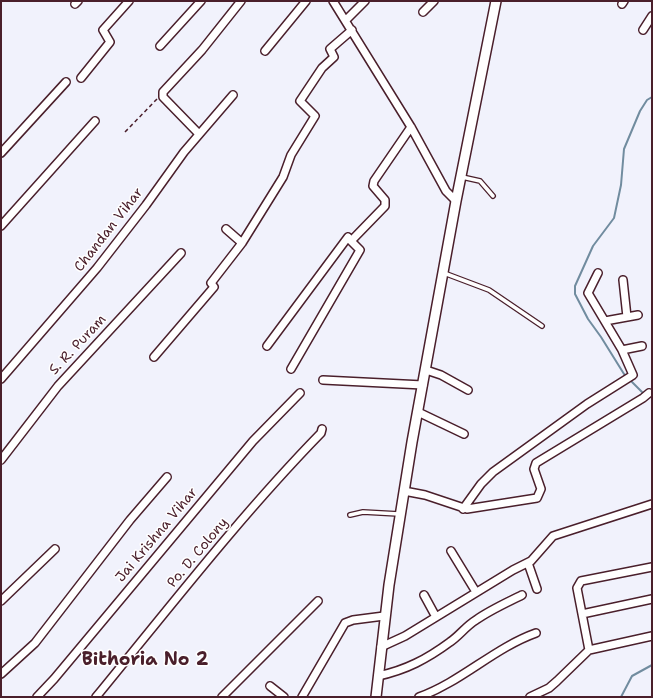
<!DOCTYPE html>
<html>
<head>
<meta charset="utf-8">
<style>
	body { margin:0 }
	#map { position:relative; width:653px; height:698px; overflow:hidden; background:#f1f2fc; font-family:"Shantell Sans",sans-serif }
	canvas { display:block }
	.frame { position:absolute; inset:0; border:2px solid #4a1f2b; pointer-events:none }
</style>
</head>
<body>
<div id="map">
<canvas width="653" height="698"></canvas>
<div class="frame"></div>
</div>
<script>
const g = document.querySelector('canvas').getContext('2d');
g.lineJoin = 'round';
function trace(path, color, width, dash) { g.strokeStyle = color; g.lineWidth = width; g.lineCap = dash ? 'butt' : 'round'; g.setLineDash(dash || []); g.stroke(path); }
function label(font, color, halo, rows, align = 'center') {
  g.font = font + ' "Shantell Sans",sans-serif'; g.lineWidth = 3; g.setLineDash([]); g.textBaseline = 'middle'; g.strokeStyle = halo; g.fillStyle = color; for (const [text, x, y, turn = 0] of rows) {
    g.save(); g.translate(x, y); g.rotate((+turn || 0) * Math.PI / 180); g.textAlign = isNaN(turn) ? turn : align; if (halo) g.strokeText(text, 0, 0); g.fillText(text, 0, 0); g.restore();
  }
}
trace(new Path2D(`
	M644 394 624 374 601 337 588 319 575 294V286L593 246 614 218 621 185 624 149 640 111 647 100 652 97
	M621 697 632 676 652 665`), '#718c9f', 2);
const service = new Path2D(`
	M462 177 480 181 493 196
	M444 273 489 290 542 326
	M350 515 363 512 399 514`);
const minor = new Path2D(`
	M333 1 411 127 446 191 456 201
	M75 4 78 1
	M622 4 624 1
	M423 12 434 1
	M346 20 365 1
	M643 30 652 16
	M160 46 201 1
	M265 51 306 1
	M81 78 110 42 103 30 129 1
	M199 134 163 97V92L202 50 241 1
	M1 153 66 82
	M1 226 95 121
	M226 229 242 243
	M623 280 627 317
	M605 321 638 315
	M267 346 348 237 351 241 385 206V200L373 186 374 181 411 127
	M622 350 642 346
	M154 357 214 287 211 283 242 243 283 177 291 155 315 116 300 101 322 68 334 57 330 49 352 30
	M291 369 360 250 351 241
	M426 370 441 375 468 390
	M1 379 97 268 146 205 184 152 233 95
	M323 380 423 385
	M418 412 464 434
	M1 460 58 386 181 253
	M404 491 425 495 467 509 537 498 541 489 534 469 536 463 643 398 649 393
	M463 509 481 484 493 472 587 404 633 375 622 350 588 293 598 273
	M451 551 476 592
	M528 563 537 589
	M424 595 436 617
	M1 601 55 549
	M582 614 652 599
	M381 647 405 636 513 570 531 561 553 536 652 504
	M589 650 577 588 581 581 652 567
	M1 674 35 643 130 520 167 477
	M378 676C406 670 427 659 450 642 459 636 466 626 476 620 490 610 506 603 522 595
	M270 686 284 697
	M37 697 54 679 253 441 300 393
	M96 697C169 608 241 515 321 433L322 429
	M222 697 318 601
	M302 697 345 623 353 620 384 616
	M419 697C461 682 494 648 536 633
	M530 697 549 688 557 681 589 650 652 636`);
const tertiary = new Path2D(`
	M376 697 389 585 412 442 456 201 496 1`);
trace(service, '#4a1f2b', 6);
trace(minor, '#4a1f2b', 10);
trace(tertiary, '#4a1f2b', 12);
trace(new Path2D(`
	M125 132 157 99`), '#4a1f2b', 1.5, [4, 3]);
trace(service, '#fff', 3.5);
trace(minor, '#fff', 7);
trace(tertiary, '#fff', 9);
label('14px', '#4a1f2b', '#fff', [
	["Chandan Vihar",109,230,-52],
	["S. R. Puram",78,345,-47],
	["Jai Krishna Vihar",157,535,-50],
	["Po. D. Colony",198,553,-50]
]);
label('bold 18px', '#4a1f2b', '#fff', [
	["Bithoria No 2",145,660]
]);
</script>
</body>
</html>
